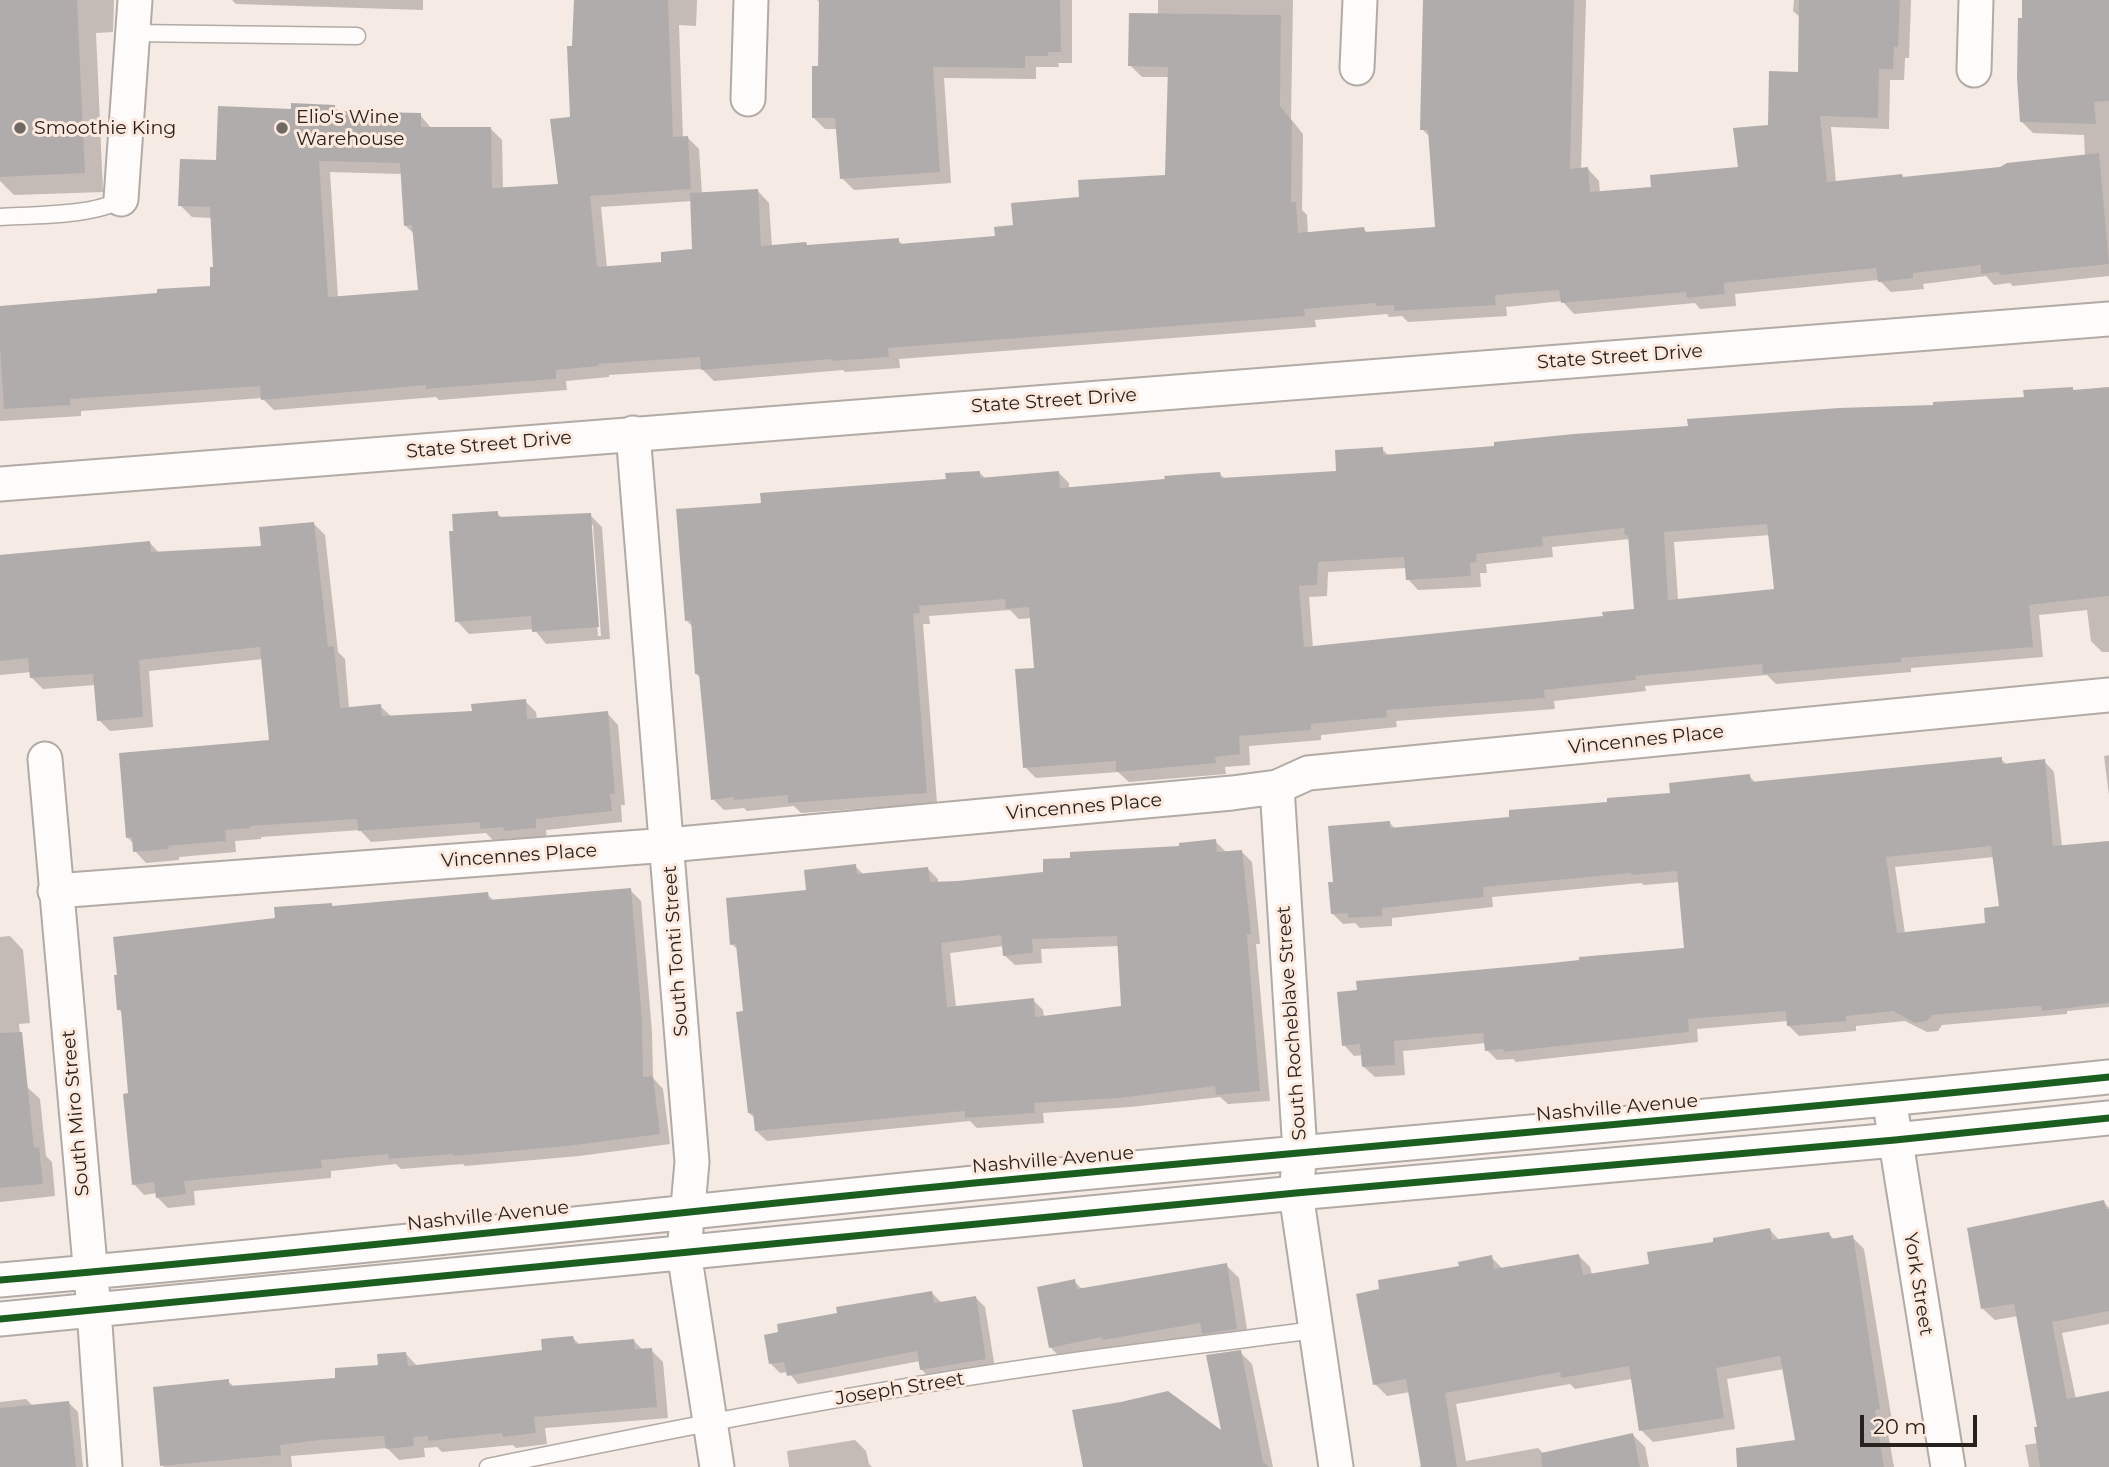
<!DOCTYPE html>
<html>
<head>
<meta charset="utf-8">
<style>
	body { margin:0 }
	#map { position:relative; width:2109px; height:1467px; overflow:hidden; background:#f5eae4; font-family:Montserrat,sans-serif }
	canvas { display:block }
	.scale { position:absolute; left:1860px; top:1415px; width:117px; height:32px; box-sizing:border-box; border:4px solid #28221e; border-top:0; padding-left:9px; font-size:21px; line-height:24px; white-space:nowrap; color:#28221e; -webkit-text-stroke:5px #fbe9de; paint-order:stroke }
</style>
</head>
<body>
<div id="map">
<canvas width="2109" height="1467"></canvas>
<div class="scale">20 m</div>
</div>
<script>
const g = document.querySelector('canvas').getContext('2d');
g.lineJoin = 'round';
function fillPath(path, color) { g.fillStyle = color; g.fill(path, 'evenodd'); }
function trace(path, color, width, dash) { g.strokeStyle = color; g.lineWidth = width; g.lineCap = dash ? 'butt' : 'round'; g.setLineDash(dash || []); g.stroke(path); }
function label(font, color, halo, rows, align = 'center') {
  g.font = font + ' Montserrat,sans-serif'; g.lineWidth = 6; g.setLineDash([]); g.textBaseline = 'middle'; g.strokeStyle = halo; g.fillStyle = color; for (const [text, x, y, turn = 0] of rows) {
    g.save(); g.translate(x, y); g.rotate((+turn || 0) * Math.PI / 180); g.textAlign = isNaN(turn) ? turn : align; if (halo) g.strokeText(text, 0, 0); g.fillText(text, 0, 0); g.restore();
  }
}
fillPath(new Path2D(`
	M0 0H114L113 32 96 33 103 192 14 195 0 181Z
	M232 0H423V10L236 4Z
	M575 0H697L696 26 679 25 683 138H688L699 149 702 194 758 191 769 203 772 247H808L898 240 903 245 997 238 1015 226 1080 198 1167 177 1169 77H1142L1130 65 1158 15V0H1293L1291 119 1303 134 1302 210 1307 215 1308 234 1363 229 1368 233 1437 229 1431 138 1422 129 1425 0H1586L1581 170 1588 169 1599 181 1600 193 1653 188 1740 169 1769 127 1800 73 1801 18 1793 11 1794 0H1911L1909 58H1905L1904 80H1890L1889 129 1831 127 1836 183 1905 179 2085 157 2084 135 2033 133 2021 121 2024 0H2109V276L2013 286 2010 283 1994 285 1986 276 1923 284 1924 289 1891 292 1879 280 1735 294 1736 306 1700 309 1695 303 1574 314 1562 301 1506 307 1507 316 1408 322 1402 316 1389 317 1387 314 1315 320 1316 327 899 359 900 368 845 372 843 370 714 381 702 369 609 375V377L566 381 567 390 514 394 439 400 436 397 274 410 262 398 81 411V416L0 421V307L159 295 212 288 215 269 212 218 192 217 180 205 218 162 293 111 334 107 341 113 420 115 432 129H491L502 140 503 189 560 186 572 119ZM330 172 402 174 405 225 415 235 420 292 338 298ZM692 201 693 251 663 264 607 268 601 207Z
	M817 0H1072V63H1058L1059 67H1036V79L944 78 951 183 854 190 842 178 838 129H825L813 117 820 68 821 4Z
	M2109 388V652H2102L2091 641 2087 610 2039 615 2043 657 1911 668V672L1776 684 1767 675 1645 686 1646 691 1554 701 1555 709 1396 721 1397 727 1321 735V740L1249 746 1250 765 1225 767 1226 774 1129 782 1118 772 1036 778 1025 767 1036 670 1032 618 1019 619 1010 610 929 616 930 624H923L937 803 801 813 794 806 747 811 744 808 724 810 713 799 701 678 696 674 693 627 686 620 763 505 948 481 979 472 986 479 1058 472 1069 483V489L1220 474 1225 479 1338 473 1382 449 1389 456 2026 399 2072 389 2075 391ZM1770 535 1776 590 1678 600 1674 542ZM1630 539 1635 610 1605 618 1313 648 1309 597 1327 596 1328 572 1407 568 1408 579 1418 590 1481 587 1480 573H1487L1486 564 1553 557 1552 547Z
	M497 513 503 519 590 515 602 527 610 639 546 644 534 629 469 634 457 621 455 532ZM590 525H593L601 636H598Z
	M313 523 325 535 338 652 345 659 349 709 380 706 392 717 473 712 525 701 536 712 537 720 607 713 618 725 625 805H621L622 822 546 830 547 839 517 841 513 838 493 840 486 833 371 842 360 830 261 837V839L235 841 236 852 179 857V860L146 863 135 851 134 844 127 837 271 741 263 659 149 671 153 727 110 731 99 720 95 685 43 689 32 678 31 672 0 675V555L150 543 160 554 263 547Z
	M2109 755V795L2104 756Z
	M2001 759 2007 765 2044 761 2054 772 2062 847 2109 843V1007L2067 1011V1014L1942 1025 1938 1031 1927 1032 1905 1021 1856 1026V1031L1799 1036 1788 1025V1021L1697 1029 1698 1042 1516 1062 1513 1059 1497 1060 1487 1050 1486 1043 1403 1051 1405 1075 1375 1077 1364 1067 1363 1055 1354 1056 1344 1045 1686 950 1680 882 1644 885 1641 883 1492 897 1493 907 1392 918V926L1360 928 1355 923 1343 924 1332 913 1335 883 1389 822 1395 829 1511 819 1672 794 1749 776 1756 783ZM1994 857 2001 907 1987 924 1905 933 1895 867Z
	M1215 841 1226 852H1242L1252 862 1260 944H1256L1270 1101 1228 1104 1220 1097 1130 1107 1043 1113 1044 1123 977 1128 970 1121 767 1141 756 1131 755 1118 749 1113 745 1013 738 950 732 944 808 891 855 866 864 875 928 869 938 879V883L1045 874ZM1004 946V955L1015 965 1042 963 1041 949 1119 946 1122 1007 1044 1017 1043 1010 1033 1000 956 1007 950 953Z
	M630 890 641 901 652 1032 653 1078 663 1089 670 1144 579 1156 465 1166 463 1164 401 1169 396 1164 331 1171V1178L194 1191 195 1205 168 1208 157 1197V1193L144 1195 134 1184 130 1095 123 1013 119 1010 277 919 333 907 487 894 495 902Z
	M10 936 23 950 30 1023 19 1024 26 1086 40 1099 46 1156 52 1162 55 1196 0 1202V937Z
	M2104 1202 2109 1208V1324L2062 1333 2076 1399 2109 1393V1467H2029L2025 1445 2038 1443 2039 1428 2018 1316 1995 1320 1983 1309Z
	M1770 1230 1780 1241 1829 1234 1835 1240 1852 1237 1864 1249 1892 1421 1886 1422 1894 1467H1743L1797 1441 1784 1369 1727 1379 1735 1429 1653 1442 1641 1430 1632 1379 1575 1389 1570 1384 1456 1404 1466 1461 1538 1448 1544 1454 1633 1435 1645 1447 1649 1467H1417L1423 1466 1410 1392 1387 1396 1375 1384 1461 1267 1491 1257 1503 1269 1578 1255 1590 1267 1592 1275 1651 1265 1716 1243Z
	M1226 1265 1239 1278 1249 1342 1063 1360 1050 1347 1074 1281 1083 1290Z
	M932 1293 941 1302 976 1298 985 1307 995 1368 931 1379 921 1369 920 1361 798 1384 788 1372 780 1373 771 1364 839 1314Z
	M573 1338 580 1345 634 1341 643 1350H651L663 1362 668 1418 545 1428 547 1444 516 1448 513 1445 442 1452 437 1447 424 1448 425 1457 399 1460 387 1448 291 1456 292 1467H164L162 1465 228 1381 234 1387 337 1380 380 1367 406 1354 418 1367 544 1352Z
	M1240 1352 1252 1364 1273 1467H1140L1223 1435Z
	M26 1399 33 1406 69 1403 78 1412 83 1467H0V1402Z
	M855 1440 866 1451 869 1464 872 1467H789L787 1451Z`), '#0003');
fillPath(new Path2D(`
	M0 0H77L85 173 0 177Z
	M574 0H668L673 137 688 136 691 189 590 196 597 267 661 262V252L692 249 690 193 758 189 761 246 806 242 807 245 899 238V244L995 236 994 227 1013 225 1011 203 1079 197 1078 180 1165 175 1168 67 1128 66 1129 13 1281 15 1280 106 1292 121 1291 202H1296L1298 233 1364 227 1365 232 1435 227 1428 130H1420L1423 0H1574L1570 169 1588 167 1590 192 1651 187 1650 175 1738 167 1733 128 1768 125 1769 71 1798 72 1799 0H1900L1898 47H1894L1893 69H1879L1878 118 1820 116 1827 182 1902 174 1903 177 2000 167 2007 163 2099 153 2109 264 2000 275 1999 272 1981 274V265L1913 273V278L1878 282 1876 268 1724 283 1725 294 1687 298 1686 292 1561 303 1559 290 1495 295 1496 305 1394 311V305L1376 306V303L1304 309 1305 316 888 348 889 357 832 361V359L701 370 700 357 598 364 599 366 556 370V379L502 383 426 389V385L261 400 260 386 70 399V405L4 409 0 348V306L157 293V289L210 286V267H213L210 207 178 206 180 159 216 160 218 106 291 109V103L335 105V111L421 113V127H491L492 188 558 184 550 119 570 117 567 46H572ZM319 161 400 163 404 226 412 225 418 290 328 297Z
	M819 0H1060L1061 52H1048V56H1025V68L933 67 940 172 840 179 835 118H812V66H818Z
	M2022 0H2109V101L2094 102 2096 124 2020 122 2017 78 2018 18H2022Z
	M2073 387V390L2109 387V596L2029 605 2033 647 1901 658V662L1763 674 1762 664 1635 676 1636 680 1544 690 1545 698 1386 710 1387 717 1311 724V730L1239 736 1240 754 1215 757 1216 763 1116 772V761L1023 768 1015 669 1034 668 1029 607 1006 609 1005 599 919 606 920 613 913 614 927 793 788 803V795L734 800V797L711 800 699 674H695L691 620 685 621 676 509 761 503 760 493 946 479 945 473 980 471V478L1059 471 1060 488 1165 479 1164 476 1190 474 1220 472 1221 478 1336 471 1335 450 1383 447V455L1494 446V442L1574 434 1688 426 1687 419 1839 408 1933 405V402L2024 397 2023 390ZM1767 524 1774 589 1668 600 1664 532ZM1624 528 1625 535H1628L1634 609 1602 612 1603 616 1304 647 1299 586 1317 585 1318 562 1404 557 1406 580 1471 576 1470 563 1477 562 1476 554 1543 546 1542 537Z
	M498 511V517L591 513 599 627 532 632 531 616 455 622 449 531H453L452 514Z
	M314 522 328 647 334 646 340 708 381 704 382 716 472 711 471 704 526 699 527 719 608 711 615 794H610L612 811 536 819V828L504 831 503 827 480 829V822L358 831 357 819 250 826V828L225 830 226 841 168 846 169 849 133 852 132 837 126 838 119 753 269 740 260 647 139 660 143 717 97 721 93 674 30 678 28 658 0 661V555L150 541 151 552 261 546 259 527Z
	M2002 757V764L2045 759 2053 846 2109 841V1003L2042 1011 2041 1006H2035L1932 1015 1927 1021 1915 1023 1893 1011 1846 1016V1021L1787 1026 1786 1011 1688 1019 1689 1032 1504 1052 1503 1049 1485 1051 1483 1033 1394 1041 1395 1065 1362 1067 1360 1044 1342 1046 1337 992 1357 990 1356 981 1552 963 1579 960V957L1684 948 1677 871 1631 875V873L1483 887 1484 897 1382 908V916L1348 918V913L1331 914 1328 882H1333L1328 826 1390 821V828L1509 817V810L1607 802V798L1670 793 1669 783 1750 774 1751 782ZM1991 846 1999 906 1984 908 1985 923 1897 933 1886 857Z
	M1216 839 1217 852 1242 850 1251 934H1247L1260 1091 1216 1095 1215 1086 1119 1098 1034 1103 1035 1113 965 1118V1111L755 1131 753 1113H748L736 1012 743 1011 736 944 730 945 726 898 806 890 804 870 856 864 857 874 928 867 930 882 958 881 1043 872V859L1070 858V852L1179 846V843ZM1001 935 1003 956 1033 953 1032 939 1117 936 1121 1006 1035 1017 1034 998 947 1007 941 943Z
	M631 888 642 1021 643 1077 653 1076 660 1134 568 1146 453 1156V1154L389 1159 388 1154 321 1160 322 1168 184 1181 186 1194 156 1198 154 1182 132 1185 123 1094 128 1093 121 1010H117L114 975H117L113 937 275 918 274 907 332 903V906L488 892 489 900Z
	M22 1032 34 1148 39 1147 43 1184 0 1188V1033Z
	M2104 1200 2106 1209H2109V1311L2052 1322 2067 1399 2109 1391V1467H2040L2034 1427H2037L2014 1304 1981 1309 1967 1228Z
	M1770 1228 1772 1240 1829 1232 1831 1239 1853 1235 1880 1409 1875 1410 1884 1467H1737L1736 1448 1795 1440 1780 1356 1716 1368 1724 1418 1639 1431 1629 1366 1561 1378 1560 1372 1445 1393 1457 1467H1421L1406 1379 1373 1385 1356 1294 1379 1289 1378 1280 1459 1266 1458 1262 1492 1255 1494 1269 1579 1254 1583 1275 1649 1264 1647 1252 1713 1242V1238Z
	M1227 1263 1237 1329 1202 1334 1200 1323 1103 1340 1102 1337 1049 1348 1037 1287 1075 1279 1077 1289Z
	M932 1291 934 1303 976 1296 986 1359 920 1370 917 1351 787 1376 784 1362 769 1364 764 1335 778 1332 777 1324 837 1313 836 1307Z
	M573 1336 575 1344 634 1339 635 1349 652 1348 657 1407 534 1417 536 1433 503 1437 502 1433 428 1441V1436L413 1437 414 1446 386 1449 384 1436 320 1440 280 1445 281 1455 160 1466 153 1387 229 1379V1386L335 1378V1368L378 1365 377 1354 406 1352 408 1366 542 1350 541 1339Z
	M1241 1350 1263 1462 1269 1467H1083L1072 1410 1121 1402 1168 1391 1221 1430 1206 1355Z
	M69 1401 76 1467H0V1408Z
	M1633 1433 1640 1467H1542L1541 1453Z`), '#b1acac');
const lane = new Path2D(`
	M132 33 357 36
	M0 217C30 215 97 216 121 199
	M488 1467C674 1429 859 1392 1047 1365 1136 1352 1225 1342 1315 1330`);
const street = new Path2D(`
	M1357 68 1360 0
	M1974 70 1976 0
	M748 99 751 0
	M121 199 135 0
	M633 433 692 1162 684 1252 717 1467
	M0 484 2109 319
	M45 759 94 1310 105 1467
	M1277 787 1300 1152 1296 1193 1336 1467
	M55 891 668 845 1232 793 1277 787 1308 773 2109 695
	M1892 1117 1948 1467
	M0 1280C329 1252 657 1214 985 1182 1360 1146 1735 1116 2109 1077
	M0 1319 1296 1193 1895 1140 2109 1118`);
trace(lane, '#b2aaa5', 19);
trace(street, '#b2aaa5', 37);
trace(lane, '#fefcfb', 16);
trace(street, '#fefcfb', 33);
trace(new Path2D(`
	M0 1280C329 1252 657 1214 985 1182 1360 1146 1735 1116 2109 1077
	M0 1319 1296 1193 1895 1140 2109 1118`), '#1b5e20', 7);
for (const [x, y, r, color] of [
	[20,128,7,"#706863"],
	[282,128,7,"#706863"]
]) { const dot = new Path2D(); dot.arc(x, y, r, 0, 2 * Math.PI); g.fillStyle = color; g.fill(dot); trace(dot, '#fbe9de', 2.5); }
label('19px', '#28221e', '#fbe9de', [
	["Elio's Wine",296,117],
	["Warehouse",296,139],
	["Smoothie King",34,128]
], 'left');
label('19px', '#28221e', '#fbe9de', [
	["State Street Drive",1620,357,-4],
	["State Street Drive",1054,401,-4],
	["State Street Drive",489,445,-5],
	["Vincennes Place",1646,740,-6],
	["Vincennes Place",1084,807,-5],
	["Vincennes Place",519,856,-4],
	["South Tonti Street",676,951,-94],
	["South Rocheblave Street",1292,1023,-94],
	["Nashville Avenue",1617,1108,-5],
	["South Miro Street",76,1113,-95],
	["Nashville Avenue",1053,1160,-5],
	["Nashville Avenue",488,1216,-6],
	["York Street",1918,1284,81],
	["Joseph Street",900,1389,-9]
]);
</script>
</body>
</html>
